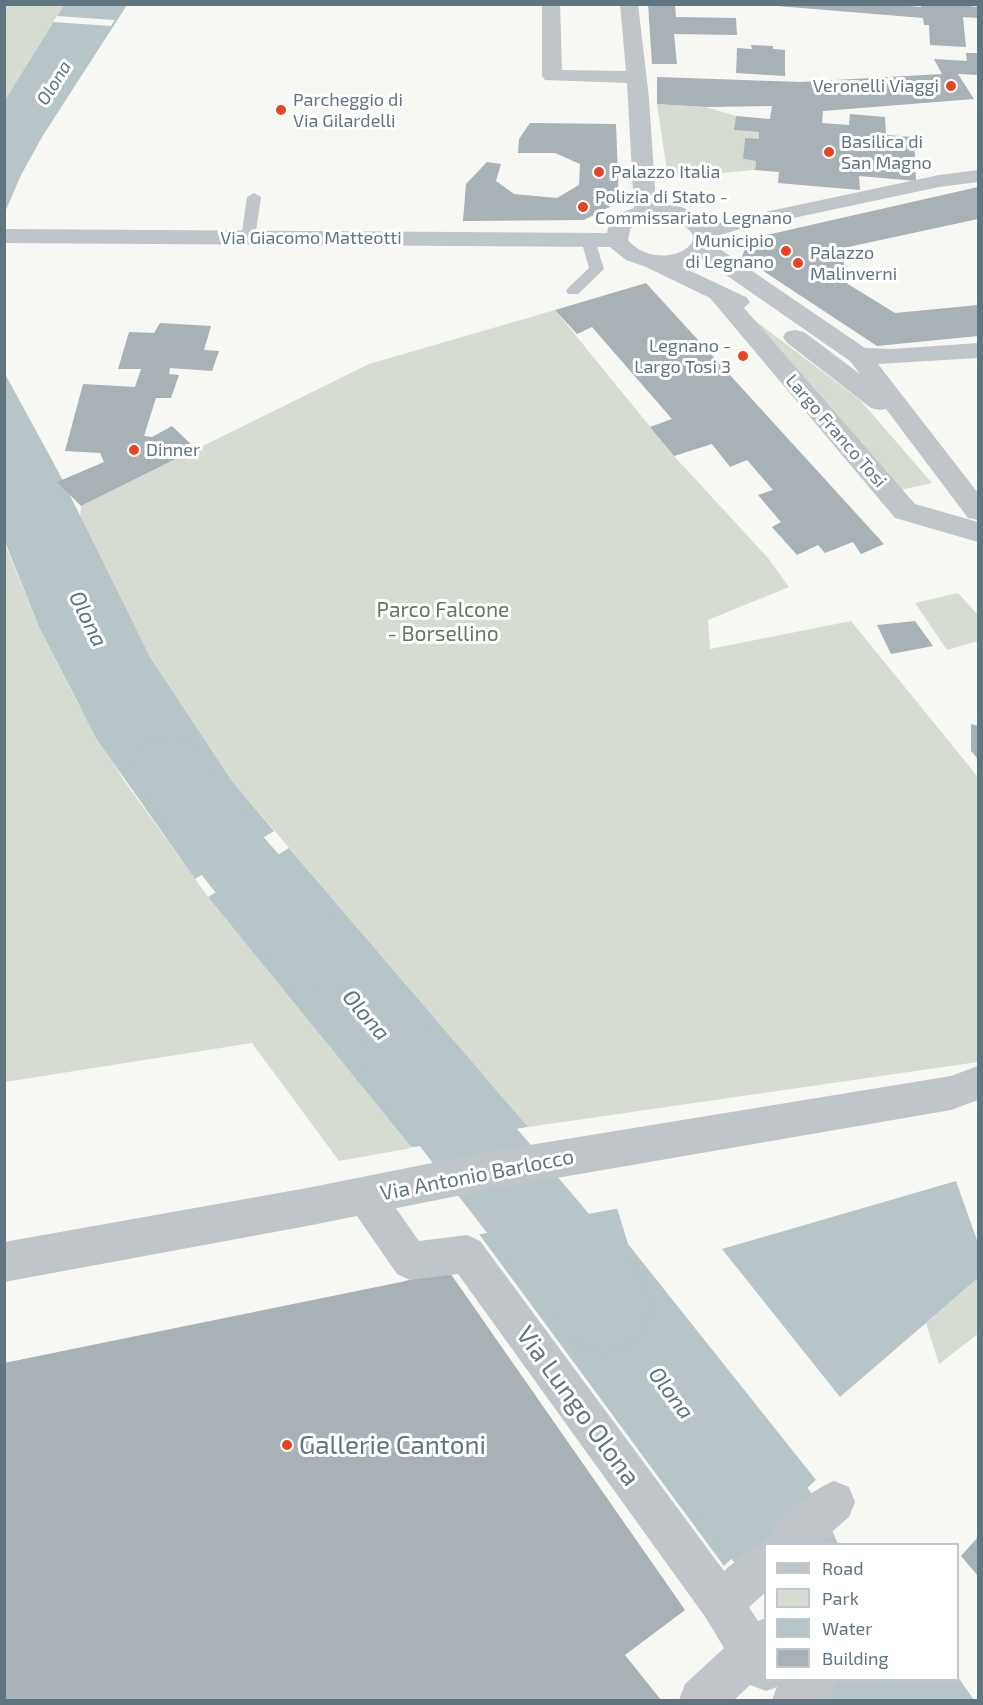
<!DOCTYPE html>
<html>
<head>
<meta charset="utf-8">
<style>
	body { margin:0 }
	#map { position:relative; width:983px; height:1705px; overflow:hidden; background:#f7f7f4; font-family:"Exo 2",sans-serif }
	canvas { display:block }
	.frame { position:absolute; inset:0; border:6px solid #617580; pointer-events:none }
	.legend { position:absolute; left:764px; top:1543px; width:195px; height:138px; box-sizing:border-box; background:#fff; border:2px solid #c0c8cc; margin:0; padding:8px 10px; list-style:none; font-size:18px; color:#617580 }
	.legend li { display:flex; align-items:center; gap:12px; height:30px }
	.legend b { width:30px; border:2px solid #c0c8cc }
</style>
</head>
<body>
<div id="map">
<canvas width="983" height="1705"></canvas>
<div class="frame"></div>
<ul class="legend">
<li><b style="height:8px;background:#c0c5c9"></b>Road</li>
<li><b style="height:16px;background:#d7dcd3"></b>Park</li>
<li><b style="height:16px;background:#b7c5c8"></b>Water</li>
<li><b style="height:16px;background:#a7b1b6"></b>Building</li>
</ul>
</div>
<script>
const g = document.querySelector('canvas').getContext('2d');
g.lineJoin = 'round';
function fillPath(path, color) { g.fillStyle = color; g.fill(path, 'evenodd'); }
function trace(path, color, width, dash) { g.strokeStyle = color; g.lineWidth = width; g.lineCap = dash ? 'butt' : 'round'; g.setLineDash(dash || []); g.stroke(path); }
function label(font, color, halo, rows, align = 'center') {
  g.font = font + ' "Exo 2",sans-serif'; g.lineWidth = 6; g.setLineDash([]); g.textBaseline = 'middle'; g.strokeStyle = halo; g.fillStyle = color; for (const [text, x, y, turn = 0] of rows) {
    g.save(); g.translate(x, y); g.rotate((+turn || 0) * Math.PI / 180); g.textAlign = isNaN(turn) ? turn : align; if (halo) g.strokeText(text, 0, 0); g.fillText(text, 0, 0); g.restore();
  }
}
fillPath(new Path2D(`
	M5 5H64L5 100Z
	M657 104 706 107 736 116 735 130 759 132V139H745L743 159 756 161 755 170 668 178Z
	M555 310 674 456 768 558 789 587 708 620 710 649 851 621 978 777V1062L528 1127 232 781 150 657 80 519 81 506 369 364Z
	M753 319 860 400 932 483 900 490Z
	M4 542 39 627 77 702 123 779 208 897 412 1148 339 1161 252 1043 5 1082Z
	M958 593 978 615V641L947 650 915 603Z
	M978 1278V1334L939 1364 926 1323Z`), '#d7dcd3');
fillPath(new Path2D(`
	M64 5H127L42 137 21 175 5 212V100Z
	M4 372 59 473 150 657 232 781 274 831 195 879 96 738 39 627 5 542Z
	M289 848 528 1127 412 1148 208 897Z
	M956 1181 978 1243V1278L840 1397 722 1249Z
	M617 1208 628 1244 816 1480 724 1566 479 1234Z
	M958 1677 974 1700H817L815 1698 835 1680H958Z`), '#b7c5c8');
fillPath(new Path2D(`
	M57 16 115 20 111 26 53 22Z
	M528 1127H531L528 1130 412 1150 408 1148Z
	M616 1205 620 1208 476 1235 478 1232Z
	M816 1480 818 1483 726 1569 724 1566Z`), '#f7f7f4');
fillPath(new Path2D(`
	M169 738 195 747 248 819 345 931 357 957 345 983 316 993 287 983 249 936 175 840 132 768 143 747Z
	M401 1015 431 1027 638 1272 652 1306 638 1340 604 1354 570 1340 371 1083 358 1055 371 1027Z
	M705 1387 741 1402 822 1507 838 1544H766V1589L748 1581 669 1474 654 1438 669 1402Z`), '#b7c5c8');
fillPath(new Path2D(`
	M648 4H675L676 17 736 18 737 35 674 34 677 64H652Z
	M753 4H886L921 7V4H953L978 7V18L963 17 966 47 930 45 929 25H924L923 18Z
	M751 45 773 46V49L785 50V76L736 73 737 48 752 49Z
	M966 53H978V75L958 74 974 99 823 111 822 123 849 125 850 114 885 117 886 135 914 137 916 181 859 176 860 190 778 183 779 172 755 170 756 161 743 159 745 138 759 139V132L734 130 736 116 770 119 772 106 706 107 657 104V77L800 82 942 74 934 59 967 61Z
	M530 123 616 124 619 202 584 220 463 221 466 184 487 162 501 164 496 181 514 194 557 198 579 185 580 164 555 153H518L519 139Z
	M978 187V219L834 250 844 258V268L830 273 895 313 978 305V336L877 346 742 257 749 239Z
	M646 283 884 544 861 554 853 542 825 553 818 545 797 555 772 527 781 522 758 495 773 490 747 460 730 467 712 444 674 456 650 427 672 419 592 327 577 334 555 310Z
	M160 323 211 326 204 350 219 351 212 371 170 368 169 374 179 375 171 398H156L144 436 152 437 172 426 196 449 81 506 57 482 104 462 100 453 65 451 83 384 135 387 141 369H118L129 332 154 333Z
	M915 621 933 646 891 654 877 625Z
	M971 724 978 726V759L971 751Z
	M448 1270 685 1610 625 1655 661 1700H4V1363L401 1282Z
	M978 1537V1576L961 1556Z`), '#a7b1b6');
fillPath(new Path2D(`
	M254 193 261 197 255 238 248 242 241 238 247 197Z
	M588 236 595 240 604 269 578 294H568L566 291 568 288 589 268 581 240Z`), '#c0c5c9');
fillPath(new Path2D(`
	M978 170V182L939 187 737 230 706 239 698 238 695 233 698 228 732 219 939 175Z
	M365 1178 378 1183 419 1241 467 1235 480 1241 724 1571 751 1548 766 1542C775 1519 811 1490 834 1481L849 1487 855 1502 849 1517 818 1544H766V1592L749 1607 758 1621 766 1618V1680H837L831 1696 826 1700H772L777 1687 766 1691 750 1685 734 1700H679L685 1684 724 1648 706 1618 458 1274 410 1280 397 1274 352 1209 346 1196 352 1183Z`), '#c0c5c9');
fillPath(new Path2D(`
	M542 4H560L562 70 626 71 620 4H638L649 98 656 204C682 205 700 210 715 232L714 245 865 348 892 349 978 343V358L878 364 978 493V520L968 518 886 409 880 410 871 408 786 342 783 337 786 332 795 330 804 332 860 374 850 361 703 259 682 267 746 297 750 302 744 308 915 504 978 522V542L895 518 710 298 646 267 626 260 610 247 4 243V229L607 233C609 220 621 212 634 208L627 83 545 80 542 76ZM657 217C738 232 662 280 628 240L630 229 641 220Z`), '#c0c5c9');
fillPath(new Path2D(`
	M978 1066V1100L951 1110 487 1190 307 1226 4 1282V1242L307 1188 487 1152 951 1076Z`), '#c0c5c9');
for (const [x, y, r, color] of [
	[951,86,6,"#ea4322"],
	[281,110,6,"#ea4322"],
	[829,152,6,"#ea4322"],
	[599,172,6,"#ea4322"],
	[583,207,6,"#ea4322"],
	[786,251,6,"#ea4322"],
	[798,263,6,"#ea4322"],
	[743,356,6,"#ea4322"],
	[134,450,6,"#ea4322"],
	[287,1445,6,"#ea4322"]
]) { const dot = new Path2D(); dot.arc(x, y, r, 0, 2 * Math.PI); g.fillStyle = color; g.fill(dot); trace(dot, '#fff', 2); }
label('italic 18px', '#5c757c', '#fff', [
	["Olona",54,83,-58]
]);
label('18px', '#617580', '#fff', [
	["Veronelli Viaggi",939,86,"right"],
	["Parcheggio di",293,100],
	["Via Gilardelli",293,121],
	["Basilica di",841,142],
	["San Magno",841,163],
	["Palazzo Italia",611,172],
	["Polizia di Stato -",595,197],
	["Commissariato Legnano",595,218],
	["Municipio",774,241,"right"],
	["di Legnano",774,262,"right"],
	["Palazzo",810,253],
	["Malinverni",810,274],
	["Legnano -",731,346,"right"],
	["Largo Tosi 3",731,367,"right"],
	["Dinner",146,450]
], 'left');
label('18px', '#617580', '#fff', [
	["Via Giacomo Matteotti",311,238],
	["Largo Franco Tosi",836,431,49]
]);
label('21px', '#667860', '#fff', [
	["Parco Falcone",443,610],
	["- Borsellino",443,634]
]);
label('21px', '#617580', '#fff', [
	["Via Antonio Barlocco",477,1175,-11]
]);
label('italic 22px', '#5c757c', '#fff', [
	["Olona",88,619,64],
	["Olona",366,1015,49],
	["Olona",671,1393,53]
]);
label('26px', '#617580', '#fff', [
	["Via Lungo Olona",578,1406,54]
]);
label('26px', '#617580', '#fff', [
	["Gallerie Cantoni",299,1445]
], 'left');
</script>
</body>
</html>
